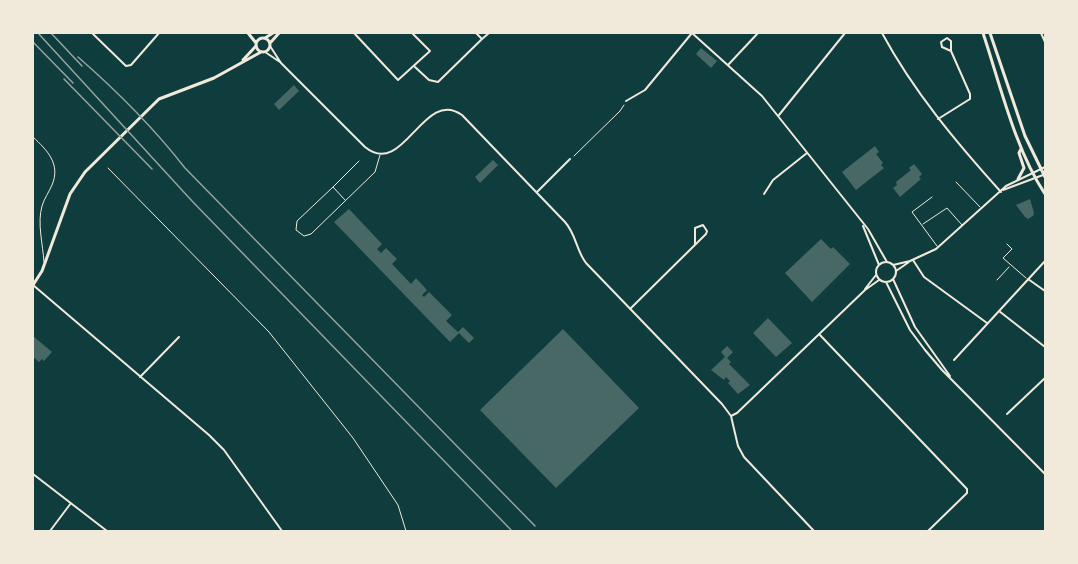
<!DOCTYPE html>
<html>
<head>
<meta charset="utf-8">
<style>
	body { margin:0 }
	#map { position:relative; width:1078px; height:564px; overflow:hidden; background:#0f3d3e; font-family:"Open Sans",sans-serif }
	canvas { display:block }
	.frame { position:absolute; inset:0; border:34px solid #f1e9da; pointer-events:none }
</style>
</head>
<body>
<div id="map">
<canvas width="1078" height="564"></canvas>
<div class="frame"></div>
</div>
<script>
const g = document.querySelector('canvas').getContext('2d');
g.lineJoin = 'round';
function fillPath(path, color) { g.fillStyle = color; g.fill(path, 'evenodd'); }
function trace(path, color, width, dash) { g.strokeStyle = color; g.lineWidth = width; g.lineCap = dash ? 'butt' : 'round'; g.setLineDash(dash || []); g.stroke(path); }
fillPath(new Path2D(`
	M701 48 717 61 711 68 696 54Z
	M294 85 299 91 279 110 274 104Z
	M875 146 879 152 876 154 883 163 881 165 884 168 856 190 842 172Z
	M493 160 498 165 480 183 475 177Z
	M914 164 922 174 919 177 921 179 900 197 893 188 897 185 896 182 911 170 909 168Z
	M1030 199 1034 213 1033 216 1028 219 1025 217 1016 205Z
	M349 209 382 244 377 249 381 253 386 248 397 259 392 264 411 284 416 278 427 290 422 295 424 297 429 292 452 315 446 321 459 333 450 342 334 222Z
	M821 239 831 249 833 247 850 264 812 302 785 273Z
	M768 318 792 343 776 357 753 333Z
	M463 327 474 338 469 343 458 332Z
	M563 329 639 408 556 488 480 410Z
	M33 336 52 352 44 361 42 359 39 362 33 357Z
	M727 346 733 352 727 358 731 362 729 364 750 385 738 394 728 383 730 381 726 377 724 380 711 370 725 357 721 352Z`), '#486865');
trace(new Path2D(`
	M574 156 620 111 624 105
	M108 168 269 332 353 438 398 505 406 531`), '#f1e9da', 1);
trace(new Path2D(`
	M33 137C47 150 61 164 52 185 49 192 44 199 42 206 37 223 43 245 44 262
	M956 182 980 207
	M333 187 359 161
	M932 197 912 212 937 246
	M345 200 333 187 297 221 296 230 304 236 311 234 375 172 380 155
	M923 224 947 208 962 225
	M1007 244 1012 249 1003 258 1026 278
	M997 280 1009 267`), '#f1e9da', 1);
trace(new Path2D(`
	M92 33 126 66 131 65 159 33
	M354 33 398 80 430 51 412 33
	M692 33 762 96 868 229 887 262
	M882 33C914 92 956 142 1001 192
	M1041 33 1045 42
	M482 39 489 33
	M270 46 281 63 365 147C404 179 423 87 462 115L565 222C576 234 576 250 586 263L722 404 731 416 738 446 744 457 814 531
	M265 52 280 62
	M728 65 758 33
	M415 67 429 80 438 82 482 39 476 33
	M626 101 645 90 692 33
	M779 115 845 33
	M938 119 970 99V94L951 51V41L947 38 941 42 942 47 951 51
	M1003 190 1043 175
	M537 192 570 159
	M764 194 773 180 807 153
	M863 226 879 265
	M913 260 924 277 987 323
	M876 272a10 10 0 1 1 20 0a10 10 0 1 1-20 0Z
	M893 265 910 261 936 249 1006 186 1045 167
	M896 271 909 262
	M893 279 915 327 950 376
	M1028 279 1045 291
	M886 282 910 330 925 350 942 370 1045 474
	M33 285 209 435 224 450 282 531
	M865 289 876 275
	M630 309 706 234 707 231 703 225 695 228V245
	M999 311 1045 347
	M819 334 967 489V493L928 531
	M954 360 1045 261
	M140 377 179 337
	M1007 414 1045 378
	M731 416 737 413 865 290 879 280
	M33 474 107 531
	M50 531 71 503`), '#f1e9da', 2);
trace(new Path2D(`
	M983 33C1000 84 1015 149 1045 194
	M990 33 1025 136 1045 177
	M243 60 256 46
	M1018 179 1024 168 1019 153 1021 149
	M33 285 42 271 70 194 85 172 159 99 214 78 261 52`), '#f1e9da', 3);
trace(new Path2D(`
	M248 33 256 43
	M256 45a7 7 0 1 1 14 0a7 7 0 1 1-14 0Z
	M265 38 273 33
	M271 42 279 33`), '#f1e9da', 3);
trace(new Path2D(`
	M38 33 192 201 512 531
	M51 33 82 66
	M33 42 73 83
	M78 57C117 91 153 127 185 168L535 526
	M64 79 152 169`), '#97a49c', 1.5);
</script>
</body>
</html>
